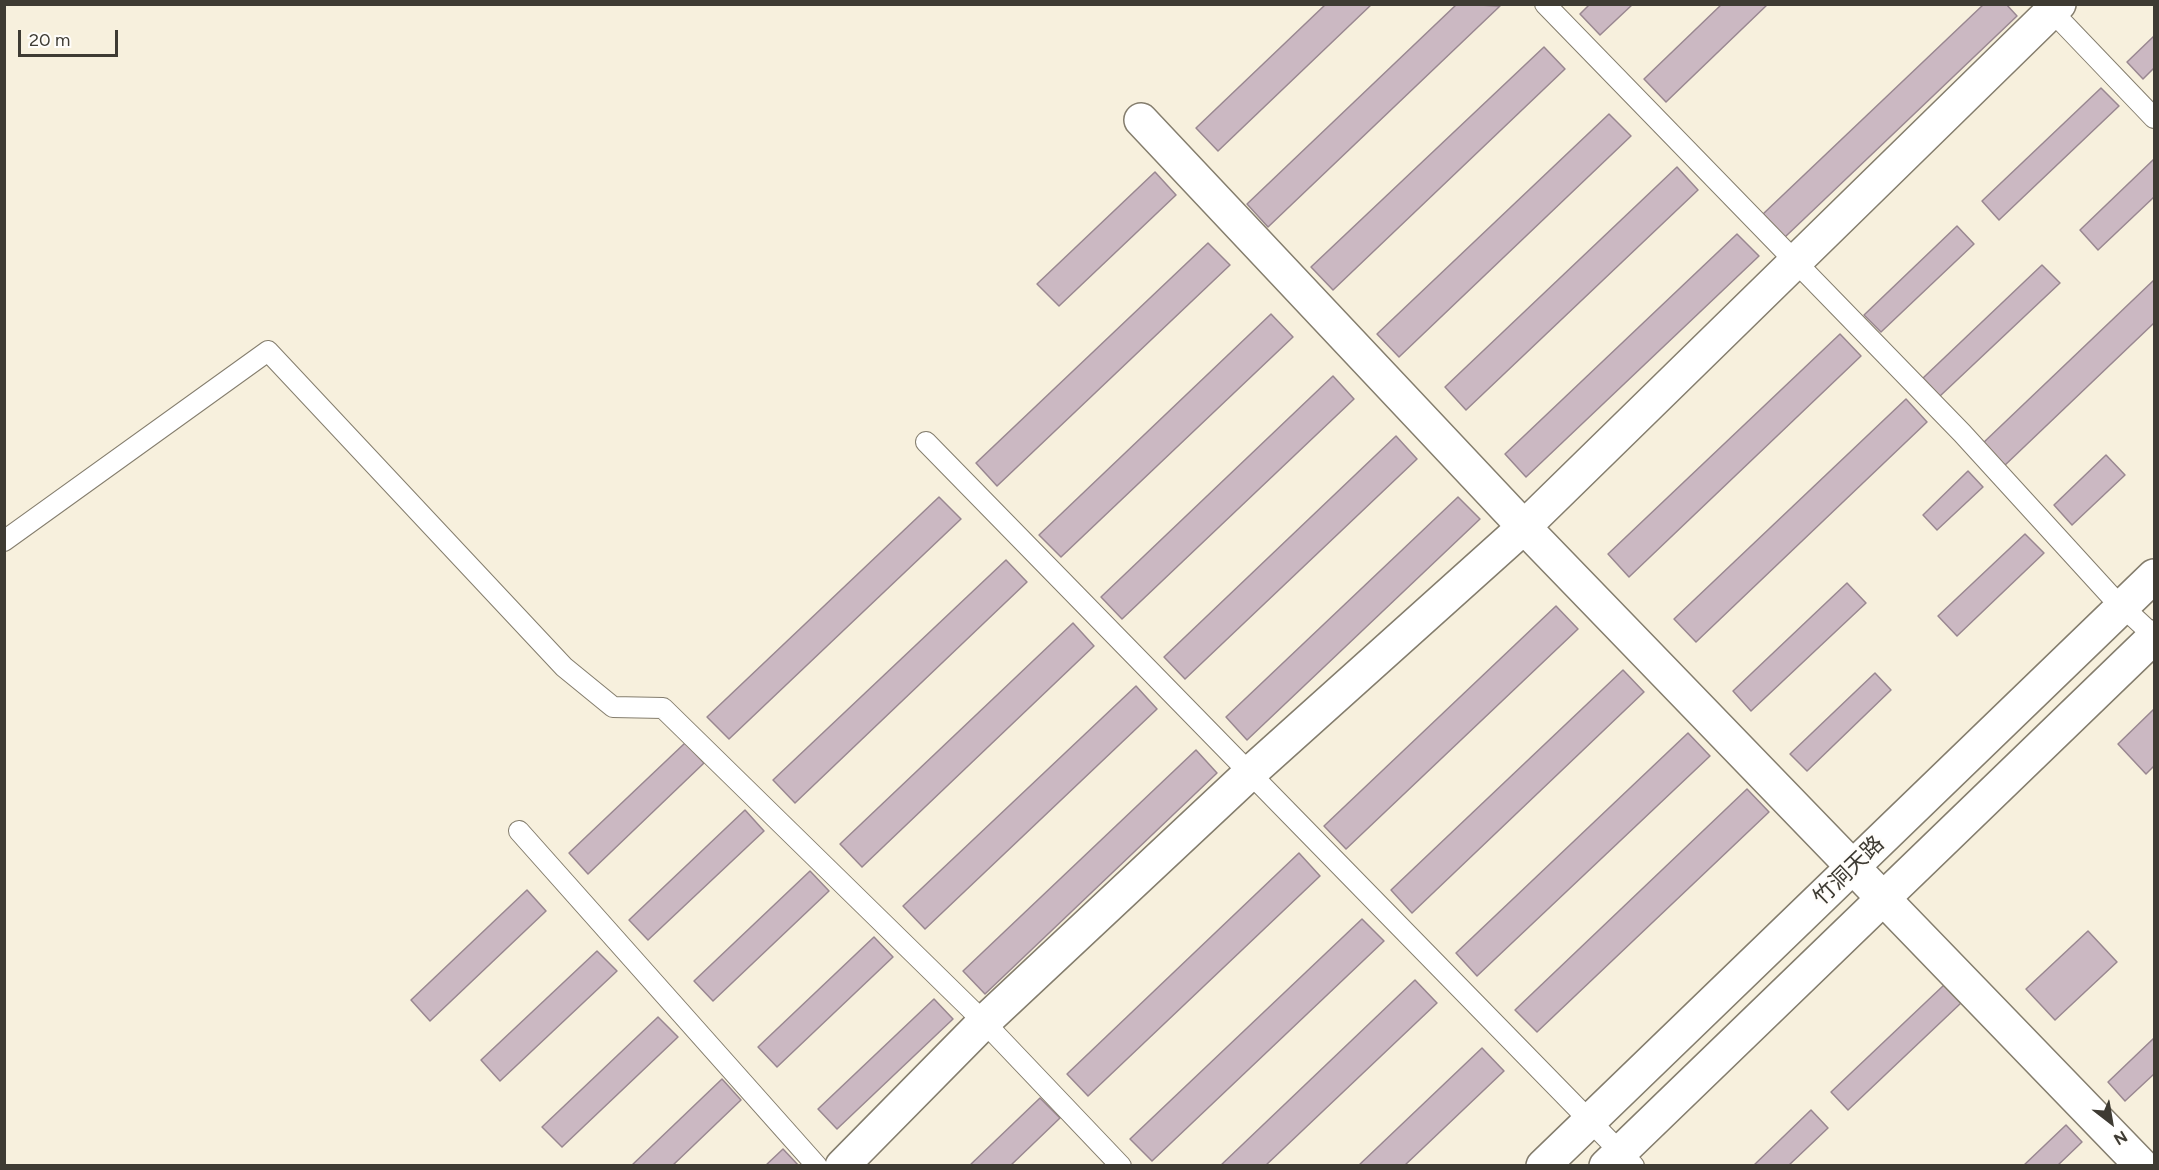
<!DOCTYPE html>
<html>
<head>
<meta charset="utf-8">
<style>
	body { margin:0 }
	#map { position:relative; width:2159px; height:1170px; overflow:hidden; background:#f7f0dd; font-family:Figtree,sans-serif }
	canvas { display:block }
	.frame { position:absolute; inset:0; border:6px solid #3e3b33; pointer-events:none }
	.north { position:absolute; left:2081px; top:1092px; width:60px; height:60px; -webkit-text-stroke:4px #fffdfa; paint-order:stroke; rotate:149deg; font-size:16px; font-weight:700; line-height:24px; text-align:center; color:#3e3b33 }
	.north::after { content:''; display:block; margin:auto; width:21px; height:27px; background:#3e3b33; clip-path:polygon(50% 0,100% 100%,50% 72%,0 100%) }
	.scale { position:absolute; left:18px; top:30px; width:100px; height:27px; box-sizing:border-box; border:3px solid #3e3b33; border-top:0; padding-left:8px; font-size:18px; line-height:21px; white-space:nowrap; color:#3e3b33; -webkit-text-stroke:4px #fffdfa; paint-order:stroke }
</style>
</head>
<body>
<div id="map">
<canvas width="2159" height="1170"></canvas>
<div class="frame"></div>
<div class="north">N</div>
<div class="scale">20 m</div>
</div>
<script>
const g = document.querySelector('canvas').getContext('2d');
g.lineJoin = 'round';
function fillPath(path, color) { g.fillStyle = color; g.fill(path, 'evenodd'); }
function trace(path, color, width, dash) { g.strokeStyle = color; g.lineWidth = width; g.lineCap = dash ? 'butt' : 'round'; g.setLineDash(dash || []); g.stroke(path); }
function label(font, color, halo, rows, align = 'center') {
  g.font = font + ' Figtree,"Noto Sans SC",sans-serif'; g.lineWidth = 4.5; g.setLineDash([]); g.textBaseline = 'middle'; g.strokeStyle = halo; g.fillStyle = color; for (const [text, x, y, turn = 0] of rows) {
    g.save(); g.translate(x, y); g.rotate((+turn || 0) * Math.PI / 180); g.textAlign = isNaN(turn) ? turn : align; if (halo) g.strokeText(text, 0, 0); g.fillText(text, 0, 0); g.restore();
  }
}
const building = new Path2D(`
	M1326 4H1372L1218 151 1196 128Z
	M1457 4 1500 6 1268 227 1247 204Z
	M1590 4H1633L1600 35 1580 14Z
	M1722 4H1768L1666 102 1644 79Z
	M1984 4H2006L2017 16 1785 237 1763 214Z
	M2154 36V68L2143 79 2127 62Z
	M1544 47 1565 69 1333 290 1311 267Z
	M2101 88 2119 106 1999 220 1982 201Z
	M1609 114 1631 136 1399 357 1377 334Z
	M2154 159V197L2098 250 2080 230Z
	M1677 167 1698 190 1466 410 1445 387Z
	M1155 172 1176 195 1059 306 1037 284Z
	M1957 226 1974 244 1881 332 1864 315Z
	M1737 234 1759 256 1526 477 1505 454Z
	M1208 243 1230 265 997 486 976 463Z
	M2042 265 2060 283 1940 396 1923 378Z
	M2154 280V323L2003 467 1982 444Z
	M1271 314 1293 337 1061 557 1039 535Z
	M1840 334 1861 356 1629 577 1608 554Z
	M1333 376 1354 399 1122 619 1101 597Z
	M1906 399 1927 422 1696 642 1674 619Z
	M1396 436 1417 459 1185 679 1164 657Z
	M2106 455 2125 475 2072 525 2054 505Z
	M1968 471 1983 487 1937 530 1923 515Z
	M939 497 961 519 729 739 707 717Z
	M1458 497 1480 519 1247 740 1226 717Z
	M2025 534 2044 553 1957 636 1938 616Z
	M1006 560 1027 582 795 803 773 780Z
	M1847 583 1866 603 1751 711 1733 691Z
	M1556 606 1578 629 1346 849 1324 826Z
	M1073 623 1094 646 862 867 840 844Z
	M1623 670 1644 692 1412 913 1391 890Z
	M1875 673 1891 690 1807 771 1790 754Z
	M1136 686 1157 709 925 929 903 906Z
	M2154 709V766L2146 774 2118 744Z
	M1688 733 1710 756 1477 976 1456 953Z
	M685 743 704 763 588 874 569 853Z
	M1196 750 1217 773 985 994 963 971Z
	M1747 789 1769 812 1537 1032 1515 1010Z
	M745 810 764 831 648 940 629 920Z
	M1299 853 1320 876 1088 1096 1067 1074Z
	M810 871 829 891 713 1001 694 981Z
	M527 890 546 911 430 1021 411 1000Z
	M1362 919 1384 941 1152 1161 1130 1139Z
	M2088 931 2117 962 2055 1020 2026 989Z
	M874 937 893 957 777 1067 758 1047Z
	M597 951 617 971 500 1081 481 1060Z
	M1415 980 1437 1003 1265 1166H1220Z
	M1944 985 1961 1003 1848 1110 1831 1092Z
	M934 999 953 1019 837 1129 818 1109Z
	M658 1017 678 1037 562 1147 542 1127Z
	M2154 1038V1074L2125 1101 2108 1082Z
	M1482 1048 1504 1071 1404 1166H1358Z
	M722 1079 741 1100 672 1166H631Z
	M1040 1098 1060 1118 1010 1166H969Z
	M1811 1110 1828 1128 1788 1166H1753Z
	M2066 1125 2082 1142 2057 1166H2023Z
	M783 1149 799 1166H765Z`);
fillPath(building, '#cbb8c2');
trace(building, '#998790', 1.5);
const service = new Path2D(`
	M1545 4 1962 433 2110 595 2154 636
	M2045 4 2154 118
	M926 442 1634 1166
	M4 541 268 351 564 667 613 707 663 708 984 1022 1121 1166
	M519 831 817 1166`);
const minor = new Path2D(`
	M1141 120 1524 527 2142 1166
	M842 1166 984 1022 1250 773 1524 527 2059 4`);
const secondary = new Path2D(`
	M1543 1166 2154 576
	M1606 1166 2154 637`);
trace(service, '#847d6d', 22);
trace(minor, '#847d6d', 36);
trace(secondary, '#847d6d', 36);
trace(service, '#fff', 20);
trace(minor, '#fff', 33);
trace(secondary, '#fff', 33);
label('22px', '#3e3b33', '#fffdfa', [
	["竹洞天路",1849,871,-44]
]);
</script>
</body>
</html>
